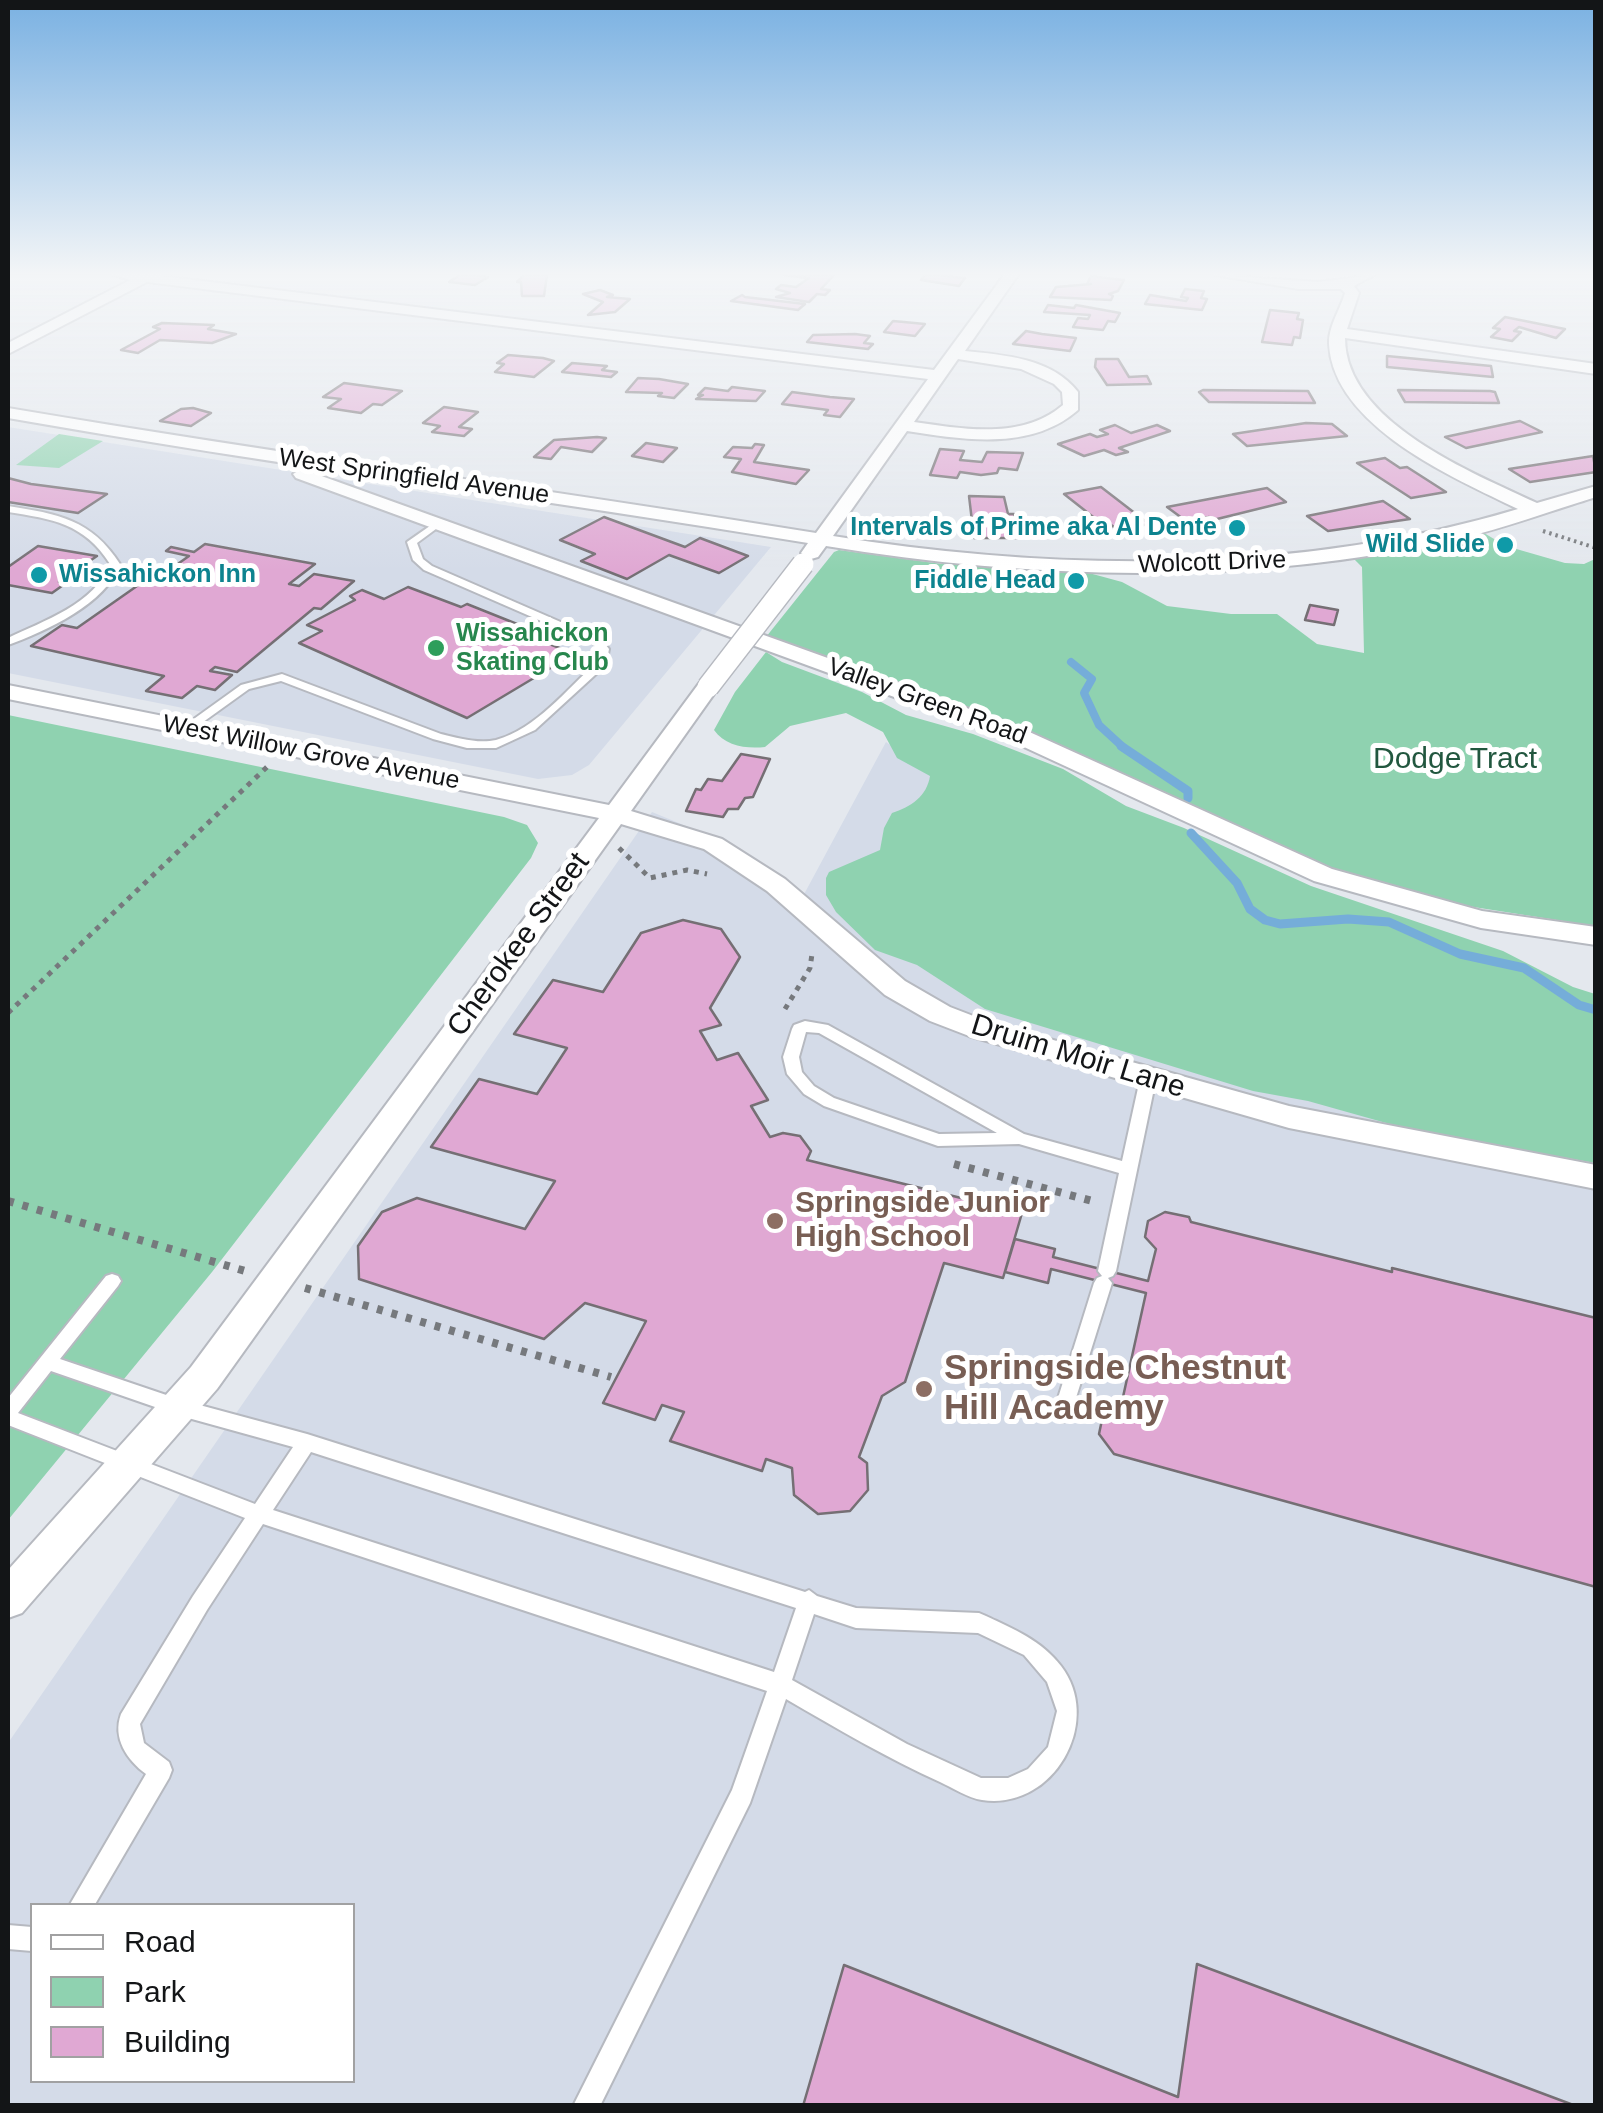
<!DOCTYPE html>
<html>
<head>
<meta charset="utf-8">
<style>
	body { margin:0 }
	#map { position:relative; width:1603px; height:2113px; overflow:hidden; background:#e4e8ee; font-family:Arial,sans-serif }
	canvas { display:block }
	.frame { position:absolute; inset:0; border:10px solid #131517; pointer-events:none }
	.legend { position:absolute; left:30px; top:1903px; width:325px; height:180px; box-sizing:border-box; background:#fff; border:2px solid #a1a1a2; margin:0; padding:12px 18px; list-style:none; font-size:30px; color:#131517 }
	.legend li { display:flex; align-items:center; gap:20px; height:50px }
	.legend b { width:50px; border:2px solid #a1a1a2 }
</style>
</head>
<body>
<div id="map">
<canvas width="1603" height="2113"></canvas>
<div class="frame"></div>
<ul class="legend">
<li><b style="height:12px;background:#fff"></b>Road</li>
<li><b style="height:28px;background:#8fd2b0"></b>Park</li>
<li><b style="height:28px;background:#e0a8d3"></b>Building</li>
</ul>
</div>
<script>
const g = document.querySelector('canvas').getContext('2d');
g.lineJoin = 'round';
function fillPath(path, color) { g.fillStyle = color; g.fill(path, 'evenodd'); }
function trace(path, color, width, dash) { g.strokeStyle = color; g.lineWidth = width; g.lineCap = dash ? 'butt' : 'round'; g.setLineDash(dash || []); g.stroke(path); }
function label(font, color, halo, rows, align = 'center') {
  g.font = font + ' Arial,sans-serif'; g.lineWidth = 10; g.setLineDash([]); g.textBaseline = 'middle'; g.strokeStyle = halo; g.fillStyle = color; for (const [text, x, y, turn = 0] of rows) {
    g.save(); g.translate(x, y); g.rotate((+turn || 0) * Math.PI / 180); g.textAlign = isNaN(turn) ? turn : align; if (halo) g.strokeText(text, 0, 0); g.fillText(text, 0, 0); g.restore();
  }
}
fillPath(new Path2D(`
	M8 427 771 547 589 765 572 775 538 779 8 673Z
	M886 742 1165 935 1595 1046V2105L8 2106V1743L652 812 727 843 802 898ZM32 1906H352V2080H32Z`), '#d4dbe8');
fillPath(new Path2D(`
	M59 434 103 441 59 468 16 465Z
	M1484 533 1506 546 1565 563 1584 564 1595 559V926L1448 903 1343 873 1028 731 766 637 834 552 839 550 942 564 1089 573 1122 582 1167 606 1231 614H1277L1317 644 1364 653 1362 567 1353 558Z
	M766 652 782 662 862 692 906 715 973 734 1063 769 1126 806 1184 828 1311 886 1503 951 1573 987 1595 994V1163L1411 1130 1308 1101 1253 1091 985 1009 917 965 875 950 836 912 826 895V878L829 872 880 850 884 828 892 813C911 807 927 796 930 776L897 758 883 732 846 713 790 726 765 747C746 749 725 746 714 730L735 692Z
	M8 715 504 817 527 825 538 843 531 858 212 1272 8 1520Z`), '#8fd2b0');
trace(new Path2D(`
	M1071 662 1092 679 1084 693 1099 725 1124 748`), '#75add9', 8);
trace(new Path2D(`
	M1121 746 1188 791V798
	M1191 833 1237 883 1250 909 1265 920 1280 924 1348 919 1389 922 1460 954 1524 968 1579 1005 1596 1010`), '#75add9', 9);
const building = new Path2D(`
	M460 275H473L488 277 475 285 449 282Z
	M524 275H547L544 296H522L521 282H517Z
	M784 275H834L821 289 830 290 825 295 817 294 809 302 776 297 790 293 776 289 781 285 796 287 809 278Z
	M925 275H937L965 278 959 286 921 280Z
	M1091 276 1124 280 1118 291 1109 294 1113 296 1111 300 1050 297 1056 287 1091 284H1087Z
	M1185 289 1204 291 1201 298 1207 299 1202 310 1145 304 1150 295 1186 301 1188 298 1181 297Z
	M600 290 613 295 607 297 630 299 615 312 588 315 603 302 583 294Z
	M742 295 745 297 805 304 798 310 731 301Z
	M1048 305 1074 308 1076 305 1120 313 1115 322 1108 321 1103 330 1073 327 1078 318 1088 319 1090 315 1044 312Z
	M1270 310 1299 313 1297 319 1303 320 1300 338 1294 337 1292 345 1262 342Z
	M1505 317 1565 329 1556 338 1519 327 1514 331 1521 332 1512 341 1491 337 1500 329 1493 328Z
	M893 321 904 322 925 324 915 336 884 332Z
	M162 323 214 325 208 329 236 334 212 343 160 340 138 353 121 350 160 329 153 327Z
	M1026 331 1042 334 1076 338 1070 351 1013 344Z
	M855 334 870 336 864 343 873 344 868 349 807 342 813 335Z
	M508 355 543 358 554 361 534 377 495 372 504 364 497 363Z
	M1387 356 1491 366 1493 377 1387 367Z
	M1096 359H1118L1129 377 1147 376 1151 384 1107 385 1095 367Z
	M572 363 607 366 602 370 617 372 611 377 562 372Z
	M638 378 659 379 688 384 674 398 658 396 662 393 626 392Z
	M344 383 402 391 382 405 373 404 361 413 328 408 341 399 323 397Z
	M732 387 765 391 756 401 696 399 703 395H698L705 388 728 391Z
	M1203 390 1308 391 1315 403 1209 402 1199 392Z
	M1398 390 1490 391 1495 392 1499 403 1405 402Z
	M792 392 830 397 854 399 840 417 824 415 828 410 782 404Z
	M444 407 478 412 459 427 472 429 464 436 432 432 440 426 423 423Z
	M193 408 211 413 191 426 160 421 181 409Z
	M1520 421 1542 432 1466 448 1445 437Z
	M1306 423 1332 424 1347 436 1247 446 1233 434Z
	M1115 425 1131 433 1157 425 1170 431 1119 448 1128 452 1116 455 1104 450 1084 456 1058 444 1090 434 1097 437 1108 434 1100 430Z
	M597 437 606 438 592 452 561 447 551 459 534 457 554 440Z
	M646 443 677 448 663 462 632 456Z
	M755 444 764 445 754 462 809 470 796 484 732 472 741 459 724 457 733 447 752 448Z
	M940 449 964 451 960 460 982 462 987 452 1023 453 1017 470 999 468 997 473 981 475 960 472 957 478 930 475Z
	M1593 456 1596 472 1530 482 1509 469Z
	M1385 458 1400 468 1407 467 1446 492 1411 498 1357 463Z
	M8 478 31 484 107 494 78 513 8 502Z
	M1101 487 1149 524 1118 530 1103 519 1097 520 1064 494Z
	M1267 488 1286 502 1213 520 1209 517 1186 521 1167 507Z
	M969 496 1004 497 1008 514H1014L1018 538H974Z
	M1383 501 1410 519 1328 531 1307 516Z
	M604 517 685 547 700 538 748 556 719 573 669 555 627 579 581 561 595 554 560 540Z
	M205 544 315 564 289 584 299 586 314 574 354 581 321 609 314 608 237 672 215 667 210 671 232 675 215 690 197 686 182 698 146 691 164 676 31 646 62 625 77 628 147 579 155 580 189 556 166 551 171 547 194 552Z
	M38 546 97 556 59 582 66 583 52 593 8 585V567Z
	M408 587 461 607 467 604 542 634 535 638 574 654 467 718 299 643 322 631 307 625 355 600 350 596 362 590 384 599Z
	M1310 605 1338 610 1334 625 1305 620Z
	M741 754 770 759 753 797 745 798 738 809H728L723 817 686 811 696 789 701 790 708 779 722 781Z
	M683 920 721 929 740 957 710 1008 721 1025 700 1031 717 1060 738 1053 768 1100 751 1106 770 1137 783 1133 800 1136 811 1151 807 1160 1022 1213 1003 1278 944 1263 905 1382 882 1396 859 1457 867 1463 868 1490 850 1511 818 1514 794 1495 792 1468 766 1459 762 1471 670 1441 684 1412 662 1405 655 1420 603 1403 646 1321 585 1303 544 1339 359 1279 358 1246 382 1212 417 1198 525 1229 555 1181 431 1147 479 1079 537 1094 567 1048 514 1034 553 980 603 992 641 933Z
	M1165 1212 1189 1217 1191 1222 1392 1272V1268L1596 1318V1587L1114 1454 1099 1434 1103 1415 1121 1406 1146 1293 1051 1269 1048 1283 1005 1272 1015 1239 1055 1249 1053 1257 1148 1281 1156 1249 1145 1237 1148 1221Z
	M1197 1964 1576 2106H803L844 1965 1178 2097Z`);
fillPath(building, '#e0a8d3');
trace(building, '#756f74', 2.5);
const lane = new Path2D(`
	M8 506C58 514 91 519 120 564 106 604 46 631 8 645V638C43 621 95 604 110 564 84 523 52 519 8 512Z
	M437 521 440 522V526L417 543 423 559 432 566 602 640 609 649 606 665 535 730 496 748H467L433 739 281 681 249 689 192 730H184V726L241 685 282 674 441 734C458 738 478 744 496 740 536 729 567 689 597 662L599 649 594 644 424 570 413 560 407 542Z
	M805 1021 828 1025 1024 1134 1122 1161 1140 1079 1148 1074 1153 1075 1156 1079 1116 1271 1113 1276 1108 1278 1112 1283 1069 1420 1062 1422 1055 1420 1053 1414 1094 1283 1097 1278 1102 1276 1098 1271 1119 1173 1019 1144 938 1146 824 1106 804 1094 787 1074 783 1057 792 1029 794 1025ZM806 1032 819 1033 997 1133 939 1134 834 1098 814 1086 802 1072 799 1057Z
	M112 1274 118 1276 121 1281 118 1286 60 1359 181 1400 307 1434 805 1592 809 1590 817 1596 856 1608 979 1613 986 1616C1015 1630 1041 1640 1061 1666 1104 1722 1053 1811 982 1800 968 1798 953 1788 940 1782 887 1758 836 1728 786 1699L750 1803 600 2106H573L732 1790 767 1691 263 1524 207 1610 140 1724 144 1743 169 1762 172 1770 169 1778 94 1906H69L146 1774C127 1760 112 1738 121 1714L193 1596 245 1518 8 1425V1398L106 1276ZM51 1371 181 1416 293 1447 255 1504 18 1413ZM311 1452 796 1608 774 1672 273 1510ZM814 1614 856 1628 978 1633 1024 1655 1047 1682 1057 1711 1048 1747 1028 1769 1008 1778H981L907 1744 792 1680Z
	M8 1925 32 1927V1951L8 1949Z`);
const street = new Path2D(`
	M114 275H153L934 370 1004 275H1018L965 351C1004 355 1052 358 1078 392V410C1031 451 965 440 907 431L833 536C1058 572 1299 575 1518 509 1454 478 1333 426 1329 344 1328 327 1340 310 1345 293L1341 289H1298L1215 275 1318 282 1374 275 1354 286 1359 293 1347 329 1596 364V374L1345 338C1345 422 1473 473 1537 503L1596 486V497C1550 511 1503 529 1457 539 1252 586 1032 580 826 546L818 557 811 559 801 553 808 543C542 499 274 465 8 418V408C277 454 547 489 816 533L928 379 147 282 8 354V343L130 280ZM958 359 1021 369 1054 384 1062 392 1063 405C1022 440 964 429 914 422Z
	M302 469 1014 725 1332 869 1482 911 1596 927V945L1481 928 1314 881 998 735 296 478 293 474Z
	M708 680 719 687 631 811 722 839 785 879 905 981 950 1007 989 1022 1289 1106 1596 1165V1189L1289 1128 969 1036 930 1021 885 995 767 891 704 849 621 824 217 1389 22 1613 8 1618V1570L191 1367 599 818 8 699V685L609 805 700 682Z`);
trace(lane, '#b6b9c0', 4);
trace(street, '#b6b9c0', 4);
trace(new Path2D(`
	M1543 531 1596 548`), '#76797d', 4, [2.5, 4]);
trace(new Path2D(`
	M619 848 650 878 687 870 707 874
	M785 1009 810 968 812 954
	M8 1013 268 766`), '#76797d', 5, [5, 6]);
trace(new Path2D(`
	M954 1164 1096 1202
	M8 1201 245 1271
	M305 1288 611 1377`), '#76797d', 8, [6, 9]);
fillPath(lane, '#fff');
fillPath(street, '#fff');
const streetBridge = new Path2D(`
	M708 687 803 564`);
trace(streetBridge, '#b6b9c0', 24, []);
trace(streetBridge, '#fff', 21);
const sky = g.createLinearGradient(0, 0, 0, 571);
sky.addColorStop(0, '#7ab1e2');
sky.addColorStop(0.48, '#f3f5f7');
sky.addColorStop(1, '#f3f5f700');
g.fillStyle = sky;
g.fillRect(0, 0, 1603, 571);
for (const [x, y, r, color] of [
	[1237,528,10,"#0f9aa8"],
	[1505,545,10,"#0f9aa8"],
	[39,575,10,"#0f9aa8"],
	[1076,581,10,"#0f9aa8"],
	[436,648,10,"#2e9e5b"],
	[775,1221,10,"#8d6e63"],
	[924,1389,10,"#8d6e63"]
]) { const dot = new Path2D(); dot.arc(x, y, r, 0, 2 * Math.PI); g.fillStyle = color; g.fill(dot); trace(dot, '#fff', 4); }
label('25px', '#131517', '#fff', [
	["West Springfield Avenue",414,477,8],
	["Wolcott Drive",1212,563,-2],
	["Valley Green Road",927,702,20],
	["West Willow Grove Avenue",311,753,11]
]);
label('bold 25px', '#0d838f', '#fff', [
	["Intervals of Prime aka Al Dente",1217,528],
	["Wild Slide",1485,545],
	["Wissahickon Inn",59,575,"left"],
	["Fiddle Head",1056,581]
], 'right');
label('bold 25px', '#27864d', '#fff', [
	["Wissahickon",456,634],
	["Skating Club",456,663]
], 'left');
label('30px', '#22573f', '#fff', [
	["Dodge Tract",1455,760]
]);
label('30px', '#131517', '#fff', [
	["Cherokee Street",519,945,-54],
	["Druim Moir Lane",1078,1057,17]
]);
label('bold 30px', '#785e54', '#fff', [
	["Springside Junior",795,1204],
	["High School",795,1238]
], 'left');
label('bold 35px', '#785e54', '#fff', [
	["Springside Chestnut",944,1369],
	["Hill Academy",944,1409]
], 'left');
</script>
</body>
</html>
